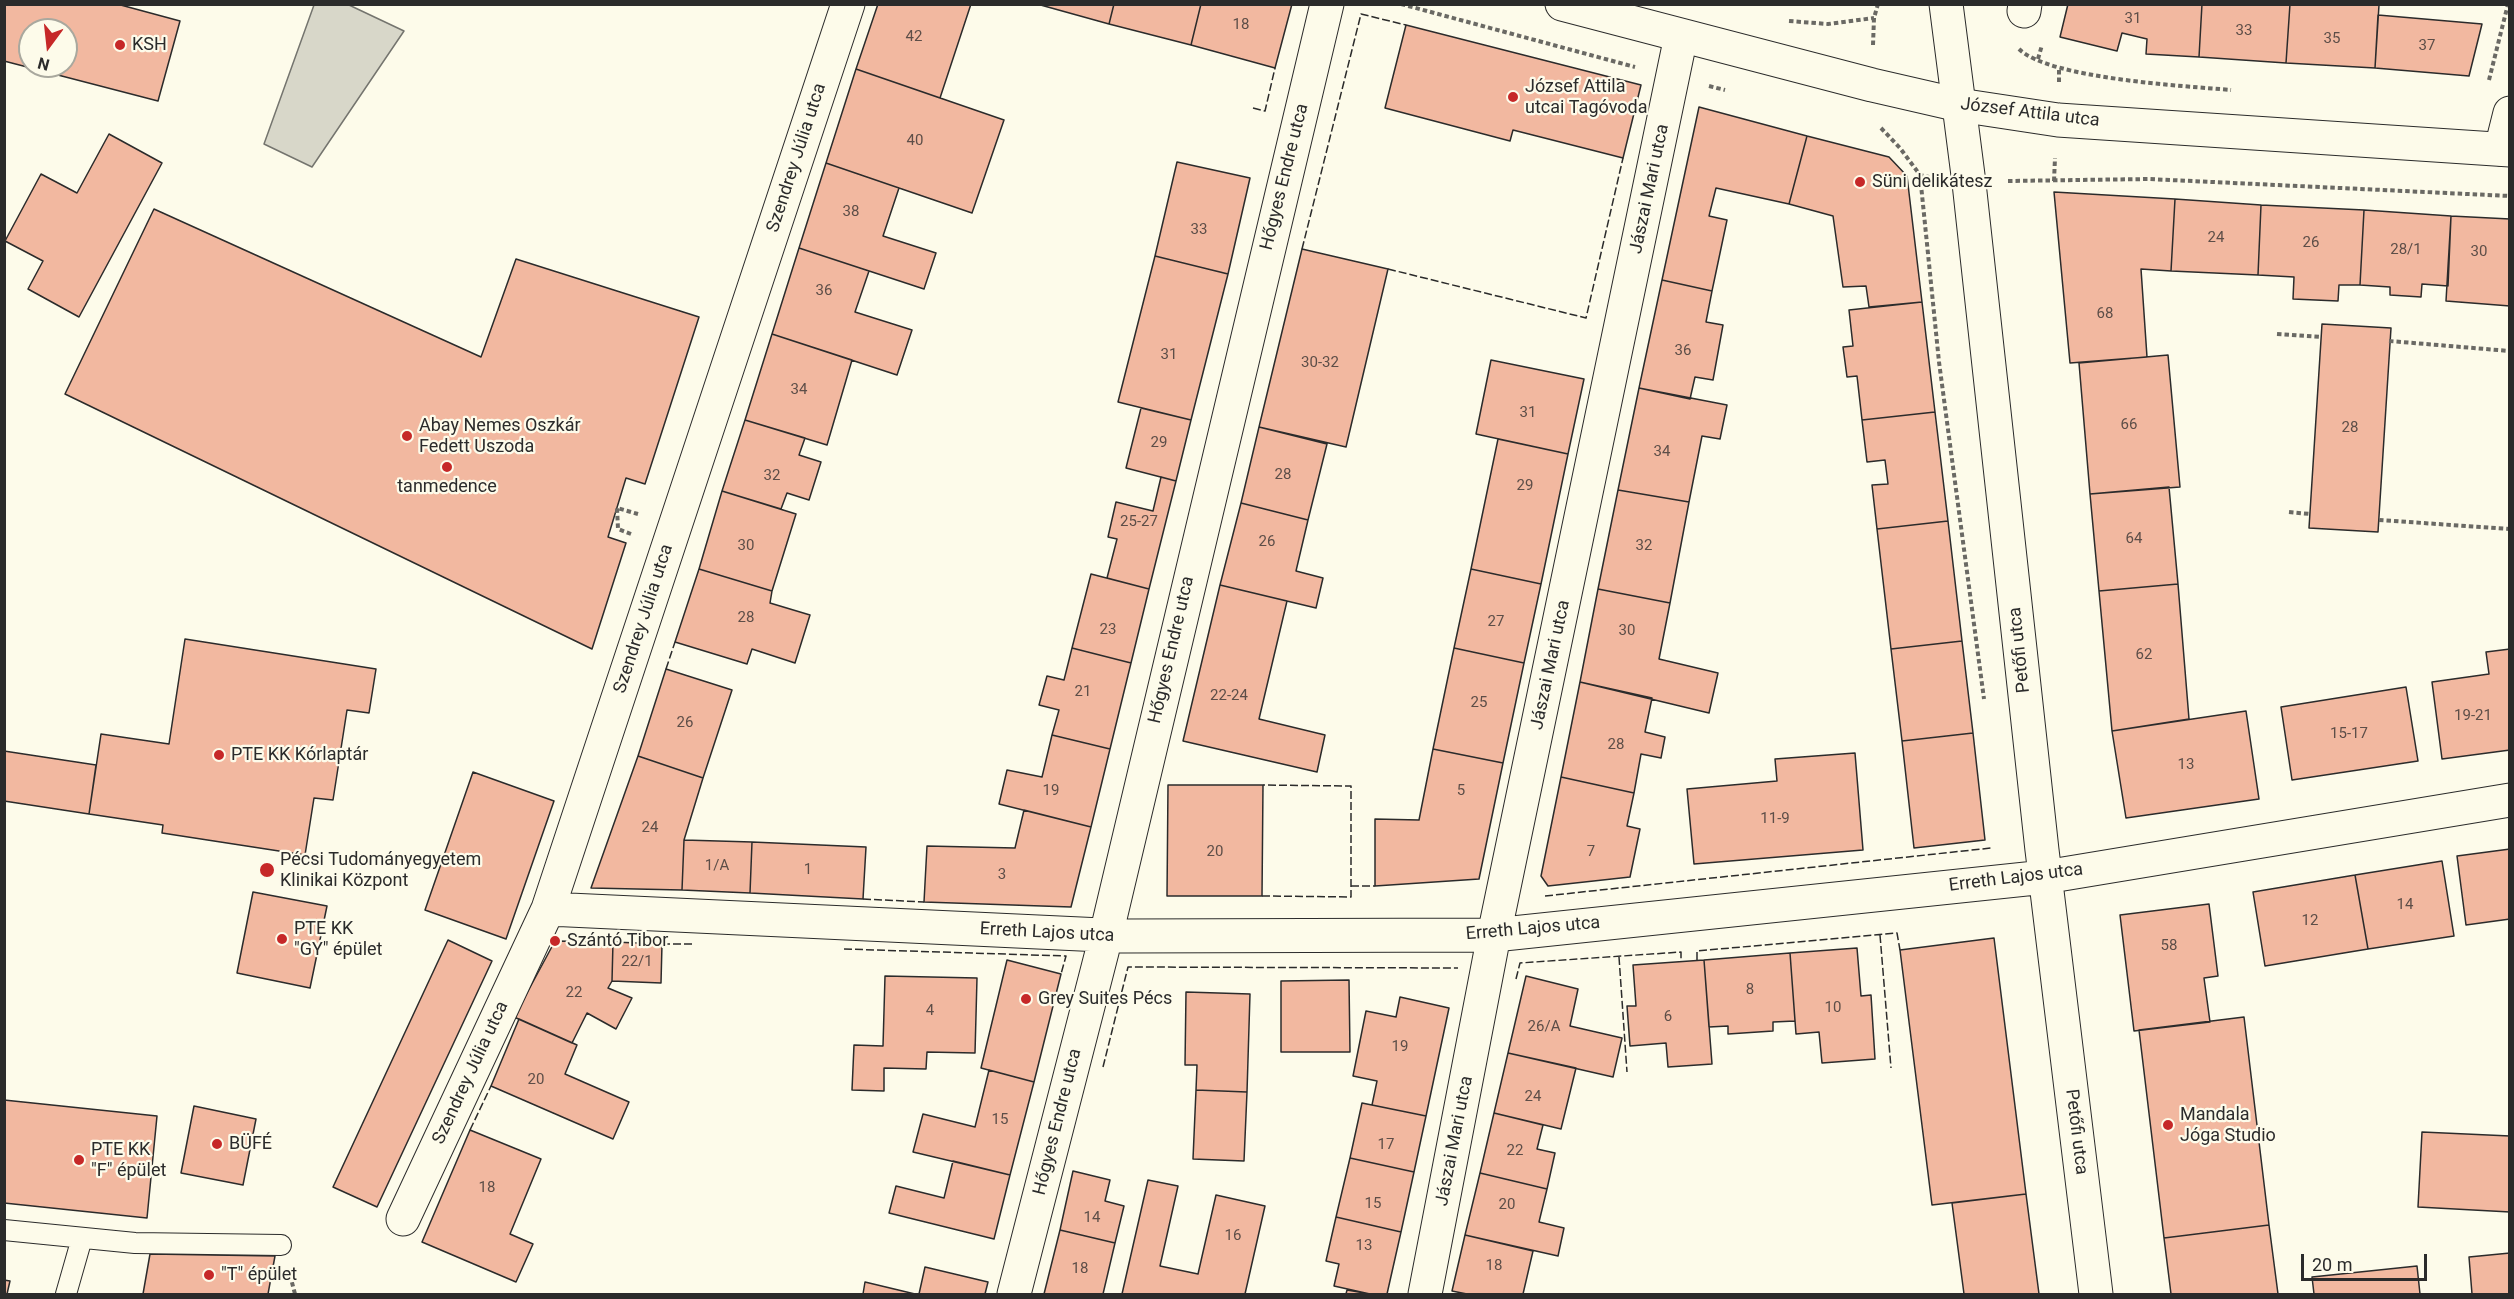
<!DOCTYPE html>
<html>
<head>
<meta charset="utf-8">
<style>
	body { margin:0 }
	#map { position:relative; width:2514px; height:1299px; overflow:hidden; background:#fdfbea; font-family:Roboto,sans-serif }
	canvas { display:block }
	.frame { position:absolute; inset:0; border:6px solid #2b2b2b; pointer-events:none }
	.north { position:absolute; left:18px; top:18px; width:60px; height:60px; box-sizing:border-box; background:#fdfbea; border:2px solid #a9a89e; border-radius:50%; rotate:195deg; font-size:16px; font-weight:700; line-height:24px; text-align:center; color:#2b2b2b }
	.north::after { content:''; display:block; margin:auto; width:21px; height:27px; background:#c62828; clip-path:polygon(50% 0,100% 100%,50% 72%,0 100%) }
	.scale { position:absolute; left:2301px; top:1254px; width:126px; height:27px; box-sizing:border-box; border:3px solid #2b2b2b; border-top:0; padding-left:8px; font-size:18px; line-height:21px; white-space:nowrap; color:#2b2b2b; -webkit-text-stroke:4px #fdfbea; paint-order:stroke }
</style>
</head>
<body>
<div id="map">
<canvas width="2514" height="1299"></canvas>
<div class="frame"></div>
<div class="north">N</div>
<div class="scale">20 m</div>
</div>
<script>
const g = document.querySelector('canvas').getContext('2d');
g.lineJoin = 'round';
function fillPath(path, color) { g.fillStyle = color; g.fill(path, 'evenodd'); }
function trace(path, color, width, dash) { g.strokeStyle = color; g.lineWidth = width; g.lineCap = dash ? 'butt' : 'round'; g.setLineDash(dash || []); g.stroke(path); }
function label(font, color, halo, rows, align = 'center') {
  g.font = font + ' Roboto,sans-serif'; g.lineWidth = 4.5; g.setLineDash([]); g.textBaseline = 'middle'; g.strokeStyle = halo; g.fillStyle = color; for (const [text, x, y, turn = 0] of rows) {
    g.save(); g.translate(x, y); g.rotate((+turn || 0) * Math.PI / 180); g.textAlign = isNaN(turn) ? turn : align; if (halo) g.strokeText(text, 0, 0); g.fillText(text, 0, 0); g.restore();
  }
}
const water = new Path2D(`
	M314 5H349L404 31 312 167 264 144Z`);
fillPath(water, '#d8d7c9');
trace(water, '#74746e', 1.5);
const building = new Path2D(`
	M4 4H117L180 21 158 101 4 61ZM30 30H66V66H30Z
	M878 4H971L940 98 856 69Z
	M1037 4H1114L1109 24Z
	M1114 4H1201L1191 45 1109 24Z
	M1201 4H1292L1275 68 1191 45Z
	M2068 4H2202L2199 57 2146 54 2147 39 2122 33 2117 51 2060 37Z
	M2202 4H2290L2286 63 2199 57Z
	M2290 4 2379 5 2375 68 2286 63Z
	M2378 15 2482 24 2469 76 2375 68Z
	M1406 25 1641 85 1623 158 1513 130 1510 141 1385 108Z
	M856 69 1004 120 972 213 826 163Z
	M1699 107 1807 136 1789 204 1716 188 1709 216 1727 220 1712 291 1662 280Z
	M109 134 162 163 79 317 28 289 43 261 5 241 41 174 77 193Z
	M1807 136 1889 157 1907 176 1922 302 1869 307 1866 286 1843 287 1833 216 1789 204Z
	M1177 162 1250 178 1228 274 1155 256Z
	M826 163 899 188 883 236 936 253 924 289 799 248Z
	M2054 192 2175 199 2171 271 2141 269 2147 357 2070 363Z
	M2175 199 2261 205 2258 275 2171 271Z
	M2261 205 2364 210 2360 285H2339L2338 301 2293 299 2294 277 2258 275Z
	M154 209 481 357 516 259 699 317 645 484 626 478 608 537 626 543 592 649 65 394Z
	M2364 210 2451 216 2448 286 2422 284 2421 297 2390 295V287L2360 285Z
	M2451 216 2510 219V306L2446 301Z
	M799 248 869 271 855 312 912 330 897 375 772 334Z
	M1302 249 1388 269 1346 447 1259 427Z
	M1155 256 1228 274 1191 420 1118 402Z
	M1662 280 1712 291 1706 322 1723 325 1713 380 1695 377 1690 399 1639 388Z
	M1922 302 1935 412 1862 420 1857 376 1847 377 1843 347 1853 346 1849 310Z
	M2322 324 2391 328 2378 532 2309 528Z
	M772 334 852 360 827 445 745 420Z
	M2168 355 2180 487 2090 494 2079 363Z
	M1491 360 1584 379 1568 454 1476 434Z
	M1639 388 1727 405 1720 439 1702 436 1689 502 1618 490Z
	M1141 408 1191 420 1176 481 1126 468Z
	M1935 412 1948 521 1877 529 1872 485 1888 484 1885 460 1867 462 1862 420Z
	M745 420 805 438 799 455 821 462 809 500 787 493 781 509 722 491Z
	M1259 427 1327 444 1308 520 1241 503Z
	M1498 439 1568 454 1541 584 1471 569Z
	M1161 477 1176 481 1149 589 1107 578 1117 539 1108 537 1116 502 1153 511Z
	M2169 487 2178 584 2099 591 2090 494Z
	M1618 490 1689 502 1670 603 1598 589Z
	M722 491 796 514 772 591 699 569Z
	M1241 503 1308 520 1296 571 1323 578 1316 608 1220 585Z
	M1948 521 1962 641 1891 649 1877 529Z
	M699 569 772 591 770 603 810 615 795 663 752 649 747 664 675 642Z
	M1471 569 1541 584 1524 663 1454 648Z
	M1091 574 1149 589 1131 663 1072 648Z
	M2178 584 2189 719 2112 731 2099 591Z
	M1220 585 1287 601 1259 719 1325 735 1317 772 1183 741Z
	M1598 589 1670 603 1659 659 1718 673 1709 713 1580 682Z
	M185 639 376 669 369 713 347 710 333 800 314 798 305 855 162 833 163 825 89 814 101 734 169 744Z
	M1962 641 1973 733 1902 741 1891 649Z
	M1072 648 1131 663 1110 749 1052 735 1059 710 1039 705 1047 676 1064 680Z
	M1454 648 1524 663 1503 763 1433 749Z
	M2510 649V750L2442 759 2432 682 2489 674 2486 652Z
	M666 669 732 690 703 778 638 756Z
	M1580 682 1652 698 1645 732 1665 737 1661 758 1641 754 1634 793 1561 777Z
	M2406 687 2418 761 2292 780 2281 707Z
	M2246 711 2259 799 2126 818 2112 731Z
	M1973 733 1985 840 1914 848 1902 741Z
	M1052 735 1110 749 1091 827 999 804 1007 770 1042 777Z
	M1433 749 1503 763 1479 879 1375 886V819L1419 820Z
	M4 751 96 765 89 814 4 801Z
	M1855 753 1863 850 1694 864 1687 789 1777 781 1775 759Z
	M638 756 703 778 684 840 682 890 591 888Z
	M473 772 554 801 506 939 425 910Z
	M1561 777 1634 793 1627 826 1640 829 1630 877 1548 886 1541 876Z
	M1168 785H1263L1262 896H1167Z
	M1024 810 1091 827 1071 907 924 902 927 846 1015 848Z
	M684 840 752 842 750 893 682 890Z
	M752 842 866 847 863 899 750 893Z
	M2510 849V919L2466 925 2457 856Z
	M2442 861 2454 936 2368 949 2355 875Z
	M2355 875 2368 949 2265 966 2253 892Z
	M253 892 327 906 310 988 237 973Z
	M2209 904 2218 976 2204 978 2210 1022 2134 1031 2120 915Z
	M1994 938 2026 1194 1932 1205 1900 950Z
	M448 940 492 961 377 1207 333 1187Z
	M555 941 613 942 612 981 608 988 632 998 616 1029 587 1013 572 1043 514 1017Z
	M613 942 662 944 661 983 612 981Z
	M1857 948 1861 996 1871 995 1875 1059 1822 1063 1819 1032 1796 1034 1790 953Z
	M1790 953 1795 1021 1773 1022V1031L1728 1034V1026L1709 1027 1704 960Z
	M1007 960 1061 974 1034 1082 981 1068Z
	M1704 960 1712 1064 1668 1067 1666 1043 1630 1046 1627 1006H1636L1633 965Z
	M885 976 977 978 975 1053 927 1052 926 1069 884 1068V1091L852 1090 854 1045 883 1046Z
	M1526 976 1578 989 1570 1026 1622 1038 1613 1077 1508 1053Z
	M1349 980 1350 1052H1281V981Z
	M1186 992 1250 994 1247 1092 1196 1090 1197 1065H1185Z
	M1400 997 1449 1008 1426 1116 1372 1105 1377 1081 1353 1076 1366 1011 1396 1017Z
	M2244 1017 2269 1225 2164 1238 2139 1030Z
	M519 1019 577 1045 565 1074 629 1102 613 1139 491 1086Z
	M1508 1053 1576 1068 1561 1129 1494 1113Z
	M989 1070 1034 1082 1010 1175 913 1152 923 1114 975 1127Z
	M1196 1090 1247 1092 1244 1161 1193 1159Z
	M4 1100 157 1116 147 1218 4 1203Z
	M1362 1103 1426 1116 1414 1172 1350 1158Z
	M194 1106 256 1119 243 1185 181 1173Z
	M1494 1113 1543 1125 1537 1149 1555 1153 1547 1189 1480 1173Z
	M470 1130 541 1159 510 1234 533 1244 516 1282 422 1242Z
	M2422 1132 2510 1136V1212L2418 1207Z
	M1350 1158 1414 1172 1401 1232 1336 1217Z
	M953 1161 1010 1175 994 1239 889 1213 896 1186 944 1198Z
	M1073 1171 1110 1180 1105 1201 1124 1206 1115 1243 1060 1230Z
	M1480 1173 1547 1189 1539 1222 1564 1228 1558 1256 1465 1235Z
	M1148 1180 1178 1186 1160 1266 1198 1274 1216 1195 1265 1206 1245 1294H1122Z
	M2026 1194 2039 1294H1964L1952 1203Z
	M1336 1217 1401 1232 1387 1294H1370L1334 1286 1339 1264 1326 1261Z
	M2269 1225 2278 1294H2171L2164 1238Z
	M1060 1230 1115 1243 1103 1294H1044Z
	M1465 1235 1533 1251 1523 1294H1467L1452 1291Z
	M2510 1253V1294H2472L2469 1257Z
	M150 1254 275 1256 268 1294H143Z
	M2417 1266 2420 1294H2314L2312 1277Z
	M925 1267 988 1282 985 1294H919Z
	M4 1280 10 1281 7 1294H4Z
	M865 1282 915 1294H863Z
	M1347 1290 1370 1294H1346Z`);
fillPath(building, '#f2b8a0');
trace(building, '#2b2b2b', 1.5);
const service = new Path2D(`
	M4 1230 135 1243 281 1245
	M66 1294 82 1238`);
const minor = new Path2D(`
	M1946 4 1969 183 2042 850 2096 1294
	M2024 11 2025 4
	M2501 149 2510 113
	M548 909 1123 936 1494 935 2045 877 2510 800
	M403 1219 548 909 848 4
	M1014 1294 1102 952 1327 4
	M1425 1294 1494 935 1681 36`);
const primary = new Path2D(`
	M1562 4 1872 85 1959 105 2058 120 2510 150`);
trace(service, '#2b2b2b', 22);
trace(minor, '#2b2b2b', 35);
trace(primary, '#2b2b2b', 35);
trace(new Path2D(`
	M1401 4 1635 67
	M1789 21 1828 24 1874 18
	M1873 45 1874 18 1878 4
	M2019 49C2050 79 2186 86 2231 90
	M2038 59 2042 45
	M2489 80 2508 4
	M2059 82V68
	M1709 86 1725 90
	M1881 128 1900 148 1920 175 1929 177
	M1920 175 1939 362 1984 699
	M2008 181 2149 179 2510 196
	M2054 181 2055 158
	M2277 334 2321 337
	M2389 341 2510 351
	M2289 512 2310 514
	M2379 520 2510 529
	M631 534 618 529 617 508 638 514
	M290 1275 295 1294`), '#6a6964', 4, [4.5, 3]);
trace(service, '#fdfbea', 20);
trace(minor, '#fdfbea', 33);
trace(primary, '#fdfbea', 33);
trace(new Path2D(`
	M1253 108 1265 111 1275 68
	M1302 249 1361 14 1406 25
	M1388 269 1586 318 1623 158
	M666 669 675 642
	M1351 886H1375
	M1262 896 1351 897V786L1263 785
	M1545 896 1991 848
	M863 899 924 902
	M1880 935 1891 1068
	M662 944H692
	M844 949 1066 956 1061 974
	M1619 957 1627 1072
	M1697 960V951L1897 933 1900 950
	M1516 979 1520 963 1681 952V962
	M1103 1067 1128 967 1458 968
	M470 1130 491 1086`), '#2b2b2b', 1.5, [8, 3]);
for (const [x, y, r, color] of [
	[120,45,6,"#c62828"],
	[1513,97,6,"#c62828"],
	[1860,182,6,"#c62828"],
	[407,436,6,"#c62828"],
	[447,467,6,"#c62828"],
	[219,755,6,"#c62828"],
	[267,870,8,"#c62828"],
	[282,939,6,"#c62828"],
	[555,941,6,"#c62828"],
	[1026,999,6,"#c62828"],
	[2168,1125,6,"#c62828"],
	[217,1144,6,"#c62828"],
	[79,1160,6,"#c62828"],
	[209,1275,6,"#c62828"]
]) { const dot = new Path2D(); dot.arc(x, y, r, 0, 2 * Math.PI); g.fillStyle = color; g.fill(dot); trace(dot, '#fdfbea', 2); }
label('15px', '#5d4e48', null, [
	["31",2133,19],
	["18",1241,25],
	["33",2244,31],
	["42",914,37],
	["35",2332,39],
	["37",2427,46],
	["40",915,141],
	["38",851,212],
	["33",1199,230],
	["24",2216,238],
	["26",2311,243],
	["28/1",2406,250],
	["30",2479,252],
	["36",824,291],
	["68",2105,314],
	["36",1683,351],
	["31",1169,355],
	["30-32",1320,363],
	["34",799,390],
	["31",1528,413],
	["66",2129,425],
	["28",2350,428],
	["29",1159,443],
	["34",1662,452],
	["28",1283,475],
	["32",772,476],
	["29",1525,486],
	["25-27",1139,522],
	["64",2134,539],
	["26",1267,542],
	["30",746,546],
	["32",1644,546],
	["28",746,618],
	["27",1496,622],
	["23",1108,630],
	["30",1627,631],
	["62",2144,655],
	["21",1083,692],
	["22-24",1229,696],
	["25",1479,703],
	["19-21",2473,716],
	["26",685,723],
	["15-17",2349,734],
	["28",1616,745],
	["13",2186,765],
	["19",1051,791],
	["5",1461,791],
	["11-9",1775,819],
	["24",650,828],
	["20",1215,852],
	["7",1591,852],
	["1/A",717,866],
	["1",808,870],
	["3",1002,875],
	["14",2405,905],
	["12",2310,921],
	["58",2169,946],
	["22/1",637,962],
	["8",1750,990],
	["22",574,993],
	["10",1833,1008],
	["4",930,1011],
	["6",1668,1017],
	["26/A",1544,1027],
	["19",1400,1047],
	["20",536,1080],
	["24",1533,1097],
	["15",1000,1120],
	["17",1386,1145],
	["22",1515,1151],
	["18",487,1188],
	["15",1373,1204],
	["20",1507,1205],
	["14",1092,1218],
	["16",1233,1236],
	["13",1364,1246],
	["18",1494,1266],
	["18",1080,1269]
]);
label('18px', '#2b2b2b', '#fdfbea', [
	["KSH",132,45],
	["József Attila",1525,87],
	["utcai Tagóvoda",1525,108],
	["Süni delikátesz",1872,182],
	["Abay Nemes Oszkár",419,426],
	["Fedett Uszoda",419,447],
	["tanmedence",447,487,"center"],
	["PTE KK Kórlaptár",231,755],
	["Pécsi Tudományegyetem",280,860],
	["Klinikai Központ",280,881],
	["PTE KK",294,929],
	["\"GY\" épület",294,950],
	["Szántó Tibor",567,941],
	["Grey Suites Pécs",1038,999],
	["Mandala",2180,1115],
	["Jóga Studio",2180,1136],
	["BÜFÉ",229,1144],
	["PTE KK",91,1150],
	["\"F\" épület",91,1171],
	["\"T\" épület",221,1275]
], 'left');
label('18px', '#2b2b2b', '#fdfbea', [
	["József Attila utca",2030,113,7],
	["Szendrey Júlia utca",797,158,-72],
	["Hőgyes Endre utca",1285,177,-76],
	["Jászai Mari utca",1650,189,-78],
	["Szendrey Júlia utca",644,619,-72],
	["Hőgyes Endre utca",1172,650,-77],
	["Petőfi utca",2020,650,-96],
	["Jászai Mari utca",1551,665,-78],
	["Erreth Lajos utca",2016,878,-7],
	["Erreth Lajos utca",1533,929,-5],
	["Erreth Lajos utca",1047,933,3],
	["Szendrey Júlia utca",471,1073,-65],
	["Hőgyes Endre utca",1058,1122,-76],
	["Petőfi utca",2076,1132,83],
	["Jászai Mari utca",1455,1141,-79]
]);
</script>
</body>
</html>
